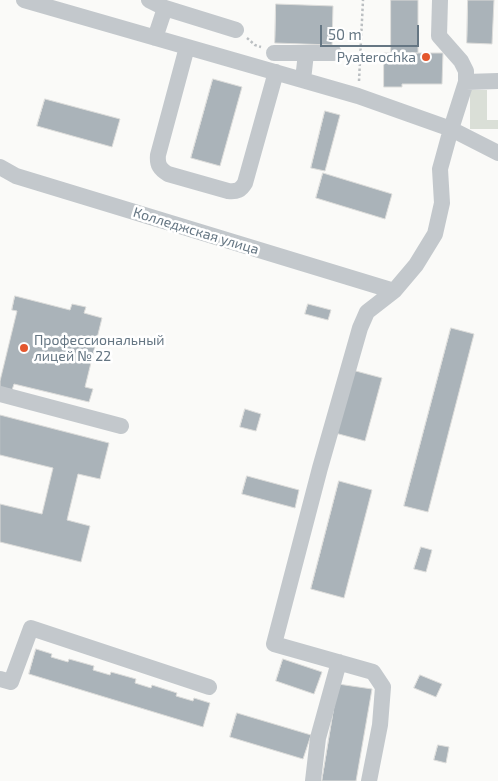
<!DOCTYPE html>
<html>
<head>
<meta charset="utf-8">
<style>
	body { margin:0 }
	#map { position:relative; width:498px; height:781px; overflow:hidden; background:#fafaf8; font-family:"Exo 2",sans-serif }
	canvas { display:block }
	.scale { position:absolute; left:320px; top:25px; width:99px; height:22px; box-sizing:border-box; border:2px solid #657683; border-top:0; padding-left:6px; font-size:15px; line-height:18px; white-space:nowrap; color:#657683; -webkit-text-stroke:4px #fff; paint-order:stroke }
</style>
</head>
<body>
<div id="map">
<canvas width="498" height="781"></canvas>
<div class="scale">50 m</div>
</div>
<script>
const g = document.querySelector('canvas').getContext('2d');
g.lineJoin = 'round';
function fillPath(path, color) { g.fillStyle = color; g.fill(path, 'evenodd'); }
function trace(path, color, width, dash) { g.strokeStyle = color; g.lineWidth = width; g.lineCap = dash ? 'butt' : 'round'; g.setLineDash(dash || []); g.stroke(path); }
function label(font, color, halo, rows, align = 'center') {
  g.font = font + ' "Exo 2",sans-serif'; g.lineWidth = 5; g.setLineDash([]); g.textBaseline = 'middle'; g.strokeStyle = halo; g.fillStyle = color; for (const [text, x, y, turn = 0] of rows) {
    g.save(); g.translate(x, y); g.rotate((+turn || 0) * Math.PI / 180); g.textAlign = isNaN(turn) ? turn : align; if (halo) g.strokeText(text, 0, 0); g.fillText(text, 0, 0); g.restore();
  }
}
fillPath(new Path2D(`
	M470 90H487V120H498V129H470Z`), '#dadfd7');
const building = new Path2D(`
	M391 0H418V53H391Z
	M468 0H494L492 44 467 43Z
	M276 4 333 6 332 45 275 43Z
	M384 53H443L442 84H402V87H384Z
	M213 79 242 87 220 166 191 158Z
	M45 99 120 119 112 147 37 126Z
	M325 111 340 115 325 171 311 168Z
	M323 173 392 194 385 219 316 198Z
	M15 296 70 310 72 304 86 307 84 313 102 318 85 387 93 389 89 402 14 384 12 390 0 387V381L17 311 12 310Z
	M308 304 331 310 328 320 305 314Z
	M451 328 474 334 428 512 404 506Z
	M352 370 382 378 365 441 335 433Z
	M245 409 261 414 256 431 240 427Z
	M0 415 109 443 100 479 78 474 67 520 90 526 81 562 0 542V504L42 514 53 468 0 455Z
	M247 476 299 490 295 508 242 494Z
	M339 481 372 490 344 598 311 589Z
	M421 547 432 550 426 572 414 569Z
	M36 649 52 654 51 657 68 662 69 659 94 666 93 670 110 675 111 672 136 679 135 683 151 688 152 685 177 693 176 696 193 701 194 698 210 703 203 727 29 674Z
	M283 659 322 672 314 694 276 681Z
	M420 675 442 684 436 697 414 688Z
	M338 684 372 689 356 781H322Z
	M237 713 311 735 303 759 230 737Z
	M438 745 449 747 446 763 434 760Z`);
fillPath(building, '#aab3b9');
trace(building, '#dcdcda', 1);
trace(new Path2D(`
	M247 38 255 45 261 47
	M359 81 363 0`), '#bbbfc2', 2.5, [2.5, 2.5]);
trace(new Path2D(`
	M24 0 358 96 451 129 498 153
	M149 0 165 8 236 30
	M155 38 165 8
	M187 47 158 155C157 165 160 169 168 174L228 191C237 192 241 190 245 183L276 72
	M274 53H306
	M303 80 306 53H334
	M466 82 498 81
	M0 167 16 176 394 291
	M0 394 121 426
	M0 679 11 682 31 628 209 687
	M313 781 318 738 339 662
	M369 781 380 725 383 687 373 672 274 644 320 468 360 328 367 312 394 291 416 265 435 234 442 203 440 169 451 129 466 82V71L461 61 439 36 440 0`), '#c3c8cc', 16);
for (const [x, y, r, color] of [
	[426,57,5,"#e4572e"],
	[24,348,5,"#e4572e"]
]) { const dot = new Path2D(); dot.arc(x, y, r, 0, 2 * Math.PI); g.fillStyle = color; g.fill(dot); trace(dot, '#fff', 2); }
label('14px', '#657683', '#fff', [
	["Pyaterochka",416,57],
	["Профессиональный",34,340,"left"],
	["лицей № 22",34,356,"left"]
], 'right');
label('14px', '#657683', '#fff', [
	["Колледжская улица",196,231,17]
]);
</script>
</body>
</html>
